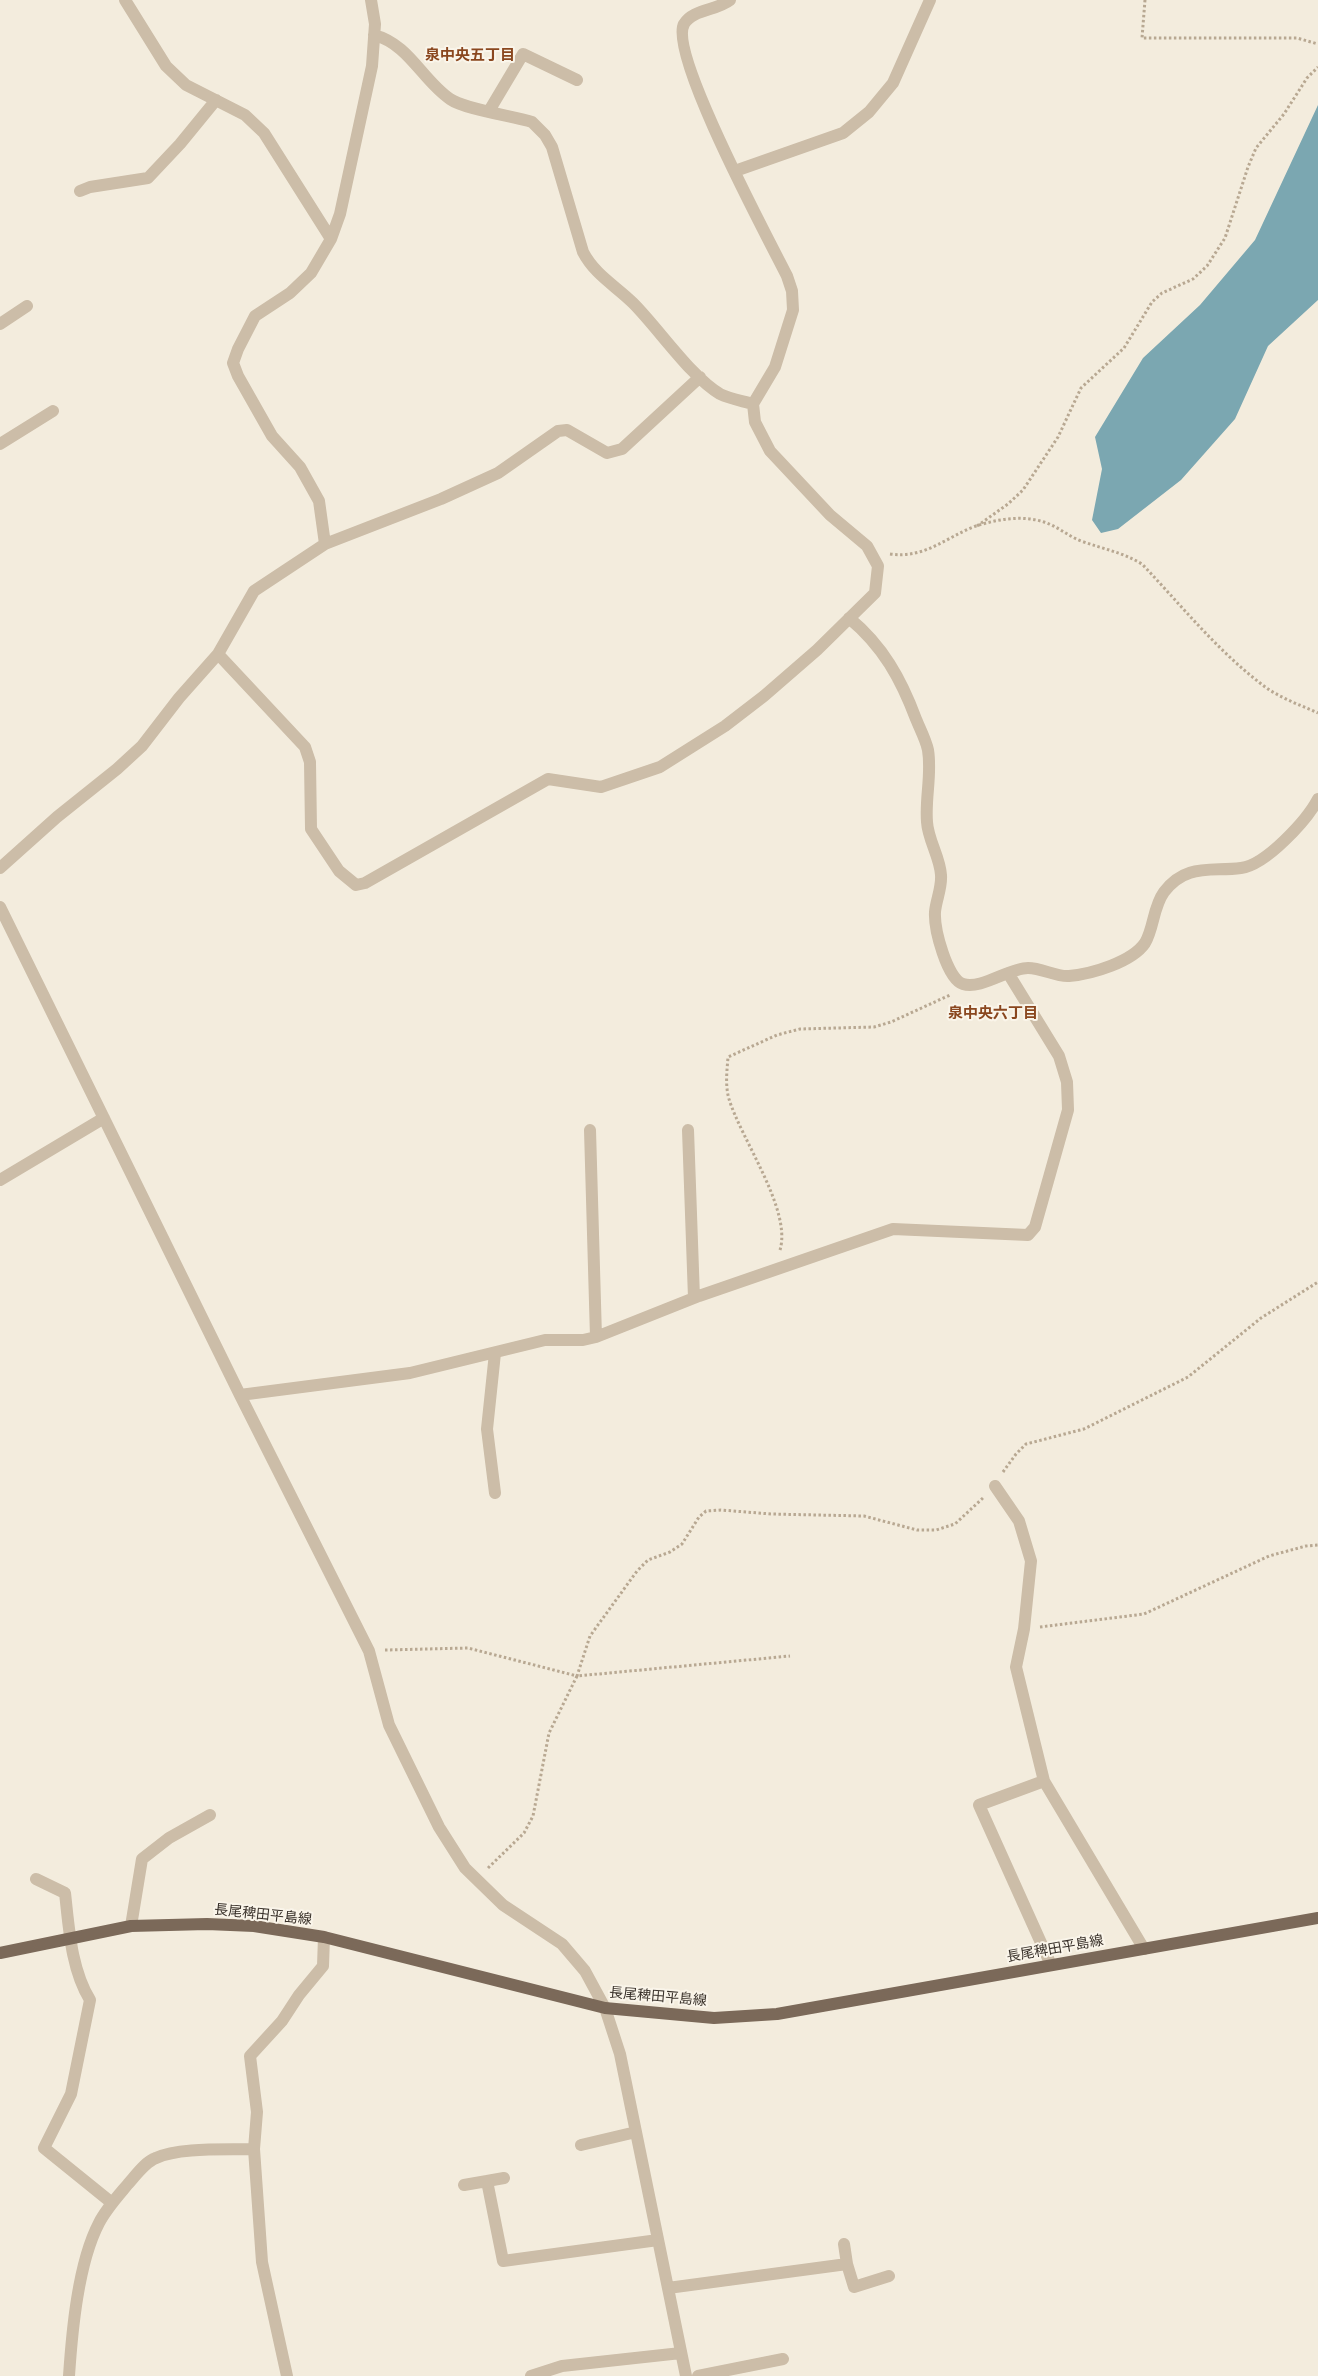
<!DOCTYPE html>
<html>
<head>
<meta charset="utf-8">
<style>
	body { margin:0 }
	canvas { display:block; background:#f3ecdd }
</style>
</head>
<body>
<canvas width="1318" height="2376"></canvas>
<script>
const g = document.querySelector('canvas').getContext('2d');
g.lineJoin = 'round';
function fillPath(path, color) { g.fillStyle = color; g.fill(path, 'evenodd'); }
function trace(path, color, width, dash) { g.strokeStyle = color; g.lineWidth = width; g.lineCap = dash ? 'butt' : 'round'; g.setLineDash(dash || []); g.stroke(path); }
function label(font, color, halo, rows, align = 'center') {
  g.font = font + ' "Open Sans","Noto Sans JP",sans-serif'; g.lineWidth = 4; g.setLineDash([]); g.textBaseline = 'middle'; g.strokeStyle = halo; g.fillStyle = color; for (const [text, x, y, turn = 0] of rows) {
    g.save(); g.translate(x, y); g.rotate((+turn || 0) * Math.PI / 180); g.textAlign = isNaN(turn) ? turn : align; if (halo) g.strokeText(text, 0, 0); g.fillText(text, 0, 0); g.restore();
  }
}
fillPath(new Path2D(`
	M1318 105V300L1268 346 1235 419 1181 480 1118 529 1101 533 1092 520 1102 469 1095 437 1143 358 1200 305 1255 240Z`), '#7ba7b1');
trace(new Path2D(`
	M1145 0 1142 38H1297L1318 44
	M977 526 1008 504 1023 490 1058 437 1081 388 1124 348 1152 302 1162 293 1193 279 1207 266 1225 238 1248 167 1256 148 1284 114 1307 78 1318 67
	M890 554C925 559 946 537 976 526 998 519 1022 515 1044 522 1057 526 1068 536 1081 541 1103 549 1122 552 1142 564 1180 604 1216 649 1260 683 1277 697 1298 704 1318 713
	M780 1250C792 1210 741 1139 729 1099 725 1085 727 1071 728 1057L777 1035 800 1029 874 1027 891 1022 950 995
	M1003 1472 1016 1454 1026 1444 1084 1429 1188 1377 1261 1318 1318 1282
	M1040 1627 1144 1614 1269 1556 1306 1546 1318 1545
	M385 1650 468 1648 577 1676 590 1636 637 1571 648 1560 670 1552 682 1544 699 1517 706 1511 721 1510 771 1514 864 1516 917 1530H936L955 1524 984 1497
	M488 1868 524 1833 533 1816 549 1733 577 1676 790 1656`), '#b8a892', 3, [2.5, 2.5]);
trace(new Path2D(`
	M125 0 166 66 186 85 245 115 264 133 331 239
	M374 35C409 44 422 80 450 99 464 109 512 116 532 122L545 135 552 147 583 252C595 275 616 286 633 303 658 328 692 378 720 394 730 399 743 401 753 404
	M489 111 523 54 577 80
	M735 171 843 133 869 112 893 83 930 0
	M80 191 90 187 148 178 180 144 216 100
	M0 324 27 306
	M0 444 53 411
	M325 544 319 501 300 467 272 436 238 376 233 363 238 349 255 316 290 293 311 273 331 239 340 214 372 66 375 24 371 0
	M849 618C883 646 901 679 916 719 920 729 926 740 928 750 932 774 925 798 927 822 928 840 940 857 941 875 942 888 936 900 935 912 934 929 947 979 963 984 981 990 1009 968 1028 968 1042 968 1056 977 1069 976 1092 974 1132 962 1145 943 1154 928 1153 907 1164 892 1186 863 1211 872 1241 868 1266 865 1307 820 1318 799
	M218 654 305 747 310 762 311 829 339 871 356 885 365 883 548 779 601 787 660 767 725 726 764 696 817 650 875 593 878 566 867 546 830 515 770 451 755 422 753 404 775 367 793 310 792 291 787 276C769 240 668 53 684 24 693 9 716 11 730 0
	M0 868 57 817 117 769 142 746 179 698 218 654 254 591 325 544 441 499 498 473 558 431 567 430 607 453 622 449 700 377
	M0 907 240 1395 369 1651 389 1725 439 1827 465 1868 503 1905 562 1944 585 1971 605 2008 620 2054 686 2376
	M590 1130 596 1337
	M688 1130 694 1298
	M0 1180 104 1118
	M240 1395 410 1373 545 1340H583L596 1337 699 1296 893 1229 1028 1235 1035 1227 1068 1110 1067 1082 1059 1056 1008 973
	M995 1486 1019 1521 1031 1561 1024 1629 1016 1667 1044 1781 1144 1949
	M495 1493 487 1429 495 1353
	M1044 1781 979 1805 1051 1965
	M36 1879 65 1893C69 1928 71 1969 90 2000L71 2094 44 2148 112 2203
	M131 1926 142 1859 169 1838 210 1815
	M581 2145 636 2132
	M254 2149 262 2262 287 2376
	M487 2181 504 2178
	M464 2185 487 2181 503 2261 658 2240
	M844 2244 847 2264
	M668 2288 847 2264 854 2287 889 2276
	M69 2376C72 2331 78 2263 99 2223 106 2209 118 2196 128 2184 136 2175 145 2162 156 2158 179 2147 227 2150 254 2149L257 2112 250 2056 282 2021 299 1995 323 1966 324 1937
	M531 2376 562 2366 681 2353
	M698 2376 783 2359`), '#ccbda8', 12);
trace(new Path2D(`
	M0 1953 131 1926 207 1924 254 1926 324 1937 605 2008 714 2018 777 2014 1318 1918`), '#7b6959', 12);
label('14px', '#383029', '#faf5ea', [
	["長尾稗田平島線",263,1915,6],
	["長尾稗田平島線",1055,1949,-10],
	["長尾稗田平島線",658,1997,5]
]);
label('bold 15px', '#8a471f', '#faf5ea', [
	["泉中央五丁目",470,56],
	["泉中央六丁目",993,1014]
]);
</script>
</body>
</html>
